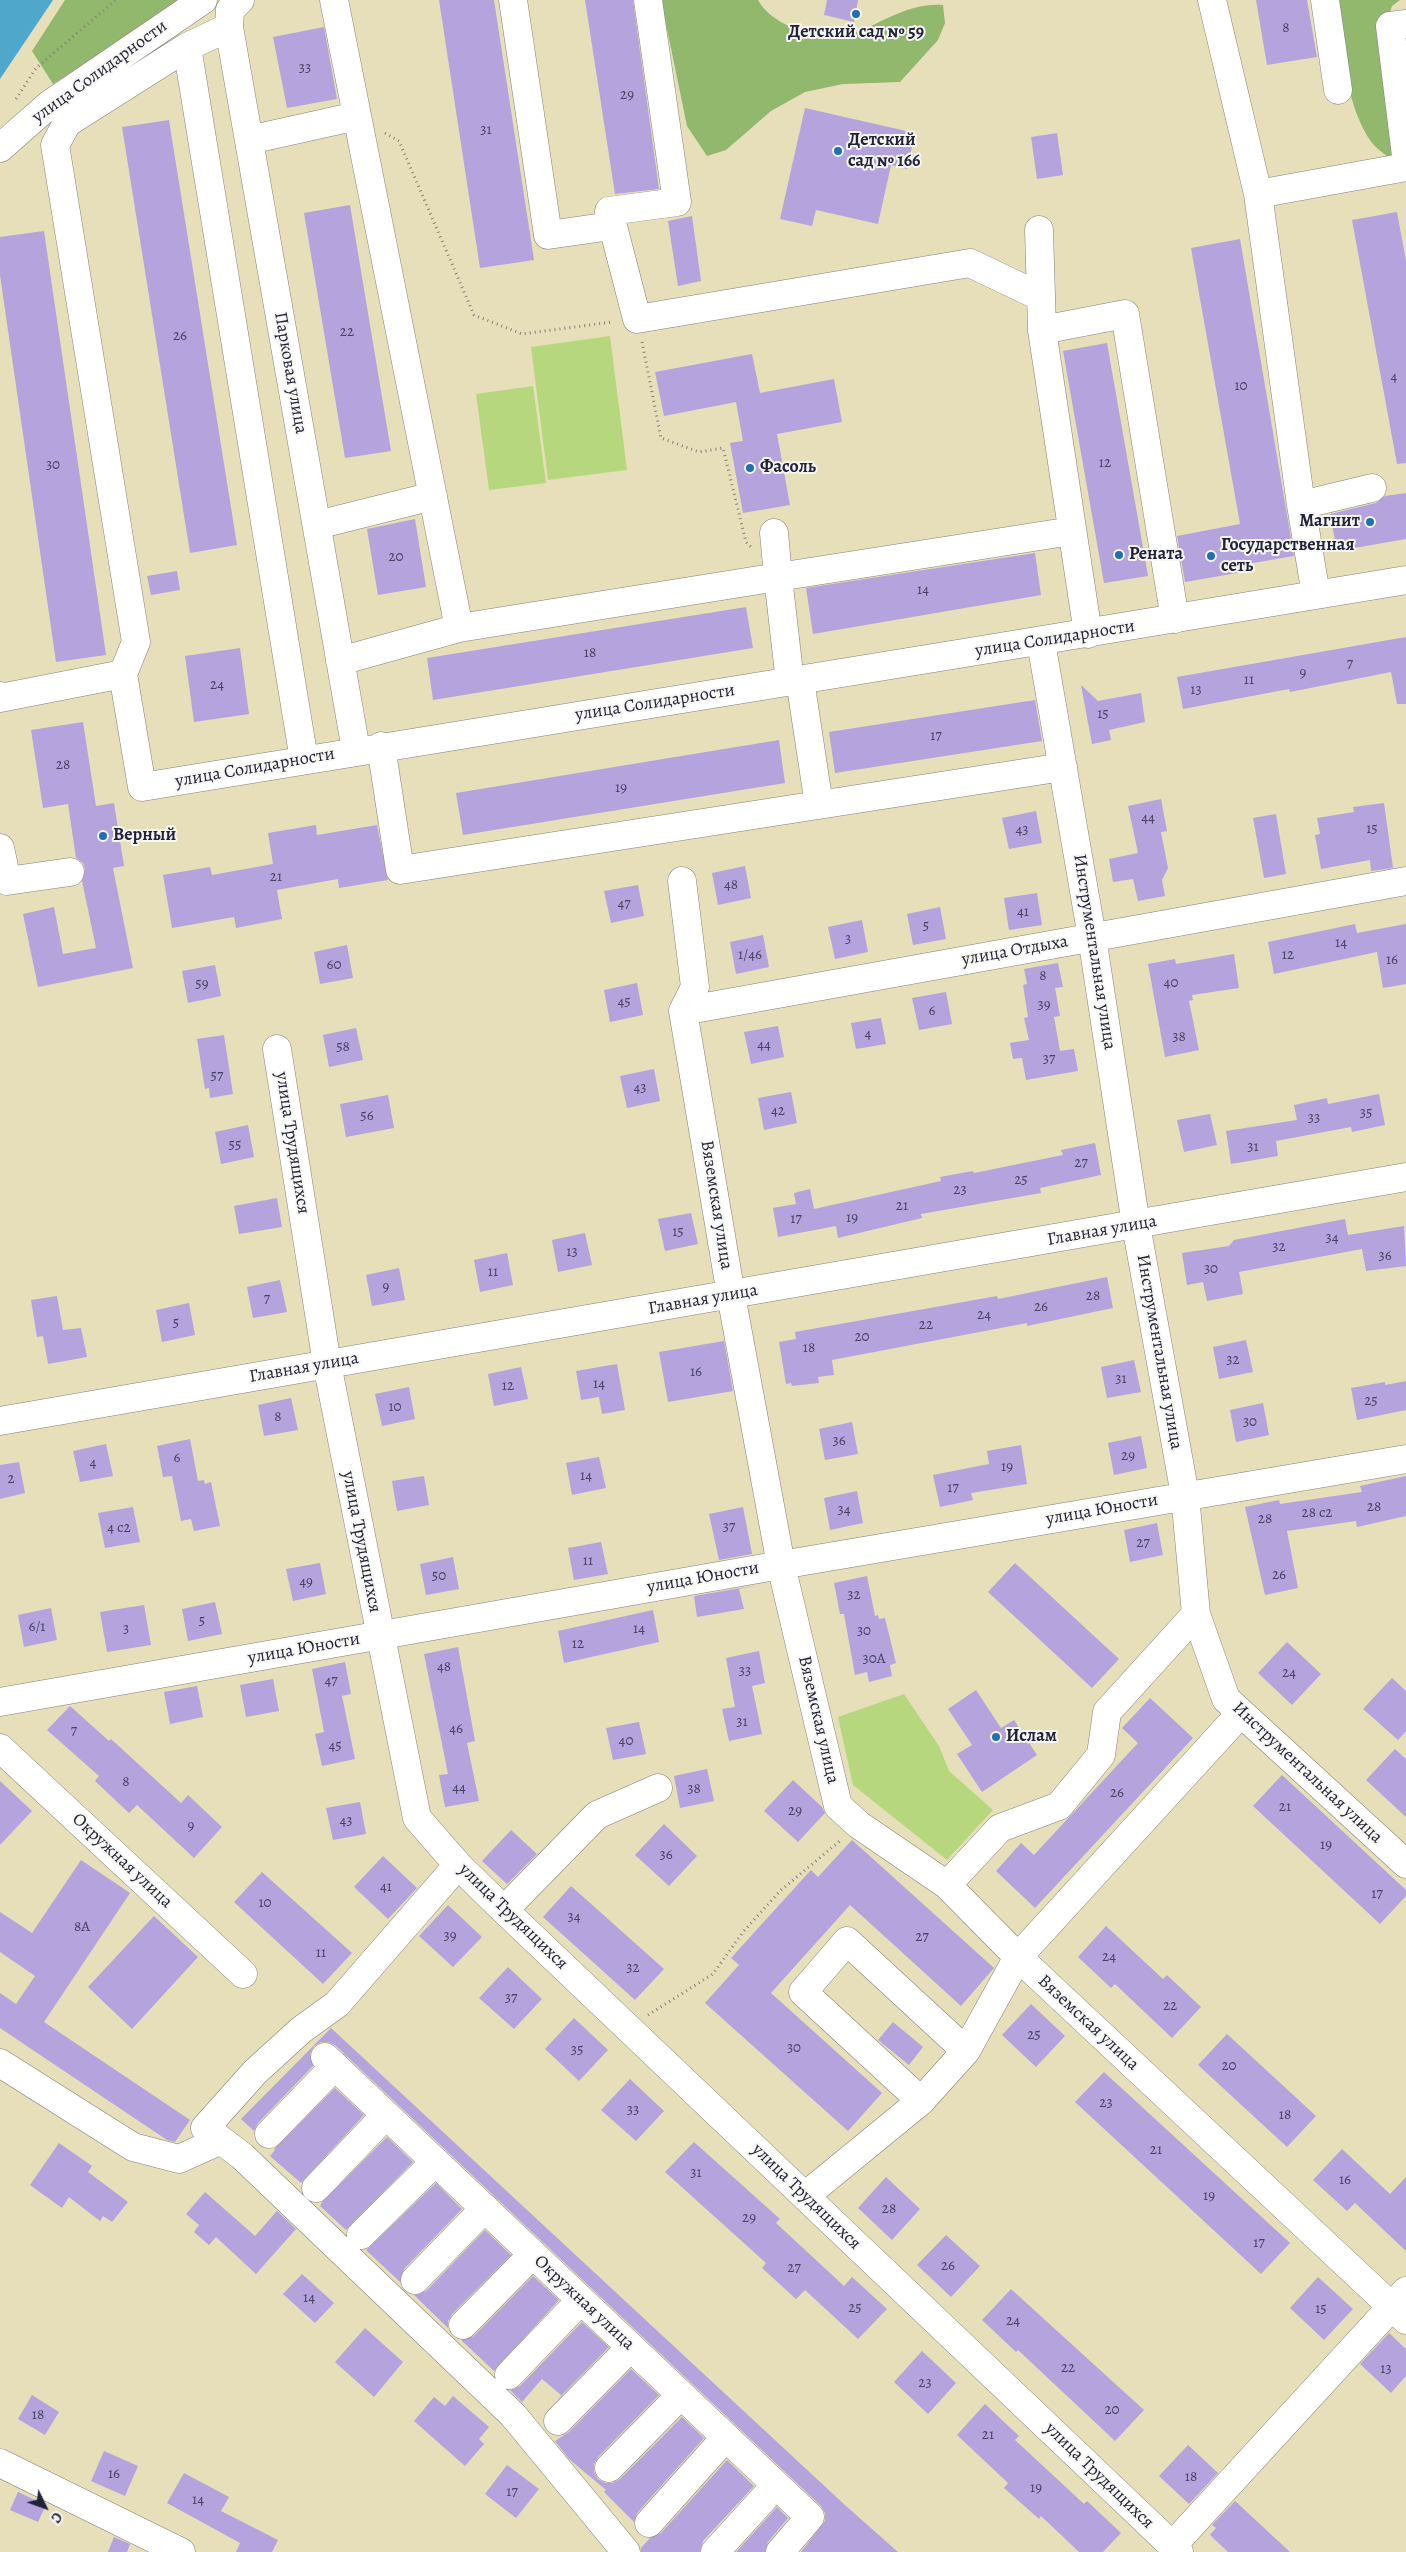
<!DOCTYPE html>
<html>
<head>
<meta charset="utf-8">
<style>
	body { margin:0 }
	#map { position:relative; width:1406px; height:2552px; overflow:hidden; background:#e6dfba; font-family:Alegreya,serif }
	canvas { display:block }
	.north { position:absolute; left:20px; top:2482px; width:50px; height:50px; -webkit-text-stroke:4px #f6f6f2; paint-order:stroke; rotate:132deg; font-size:14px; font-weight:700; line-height:20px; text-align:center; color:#22223b }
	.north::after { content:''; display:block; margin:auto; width:18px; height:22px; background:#22223b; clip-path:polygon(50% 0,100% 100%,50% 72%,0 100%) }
</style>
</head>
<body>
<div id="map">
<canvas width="1406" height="2552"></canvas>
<div class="north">С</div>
</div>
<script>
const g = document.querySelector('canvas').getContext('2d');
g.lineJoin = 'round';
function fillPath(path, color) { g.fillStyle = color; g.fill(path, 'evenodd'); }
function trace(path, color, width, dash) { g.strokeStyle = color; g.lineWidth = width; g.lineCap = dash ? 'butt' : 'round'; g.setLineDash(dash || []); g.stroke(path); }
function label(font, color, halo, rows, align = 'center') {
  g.font = font + ' Alegreya,serif'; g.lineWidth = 4; g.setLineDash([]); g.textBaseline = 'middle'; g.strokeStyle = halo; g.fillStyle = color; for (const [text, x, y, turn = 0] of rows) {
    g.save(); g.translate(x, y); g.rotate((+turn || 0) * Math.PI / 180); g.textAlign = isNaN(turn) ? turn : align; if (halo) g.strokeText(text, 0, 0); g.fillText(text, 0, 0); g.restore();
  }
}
fillPath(new Path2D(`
	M610 336 627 470 548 480 531 347Z
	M533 386 546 483 489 490 476 394Z
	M904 1694 939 1746 949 1771 993 1810 947 1860 853 1785 838 1717Z`), '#b7d77e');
fillPath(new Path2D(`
	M65 0H187L53 84 32 51Z
	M661 0H758C765 13 777 20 790 27 796 30 803 35 810 37 859 48 894 0 943 5L945 23 938 40 900 82 843 84 805 92 771 111 726 150 707 156 687 126Z
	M1339 0H1400L1392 6 1386 25 1405 153 1387 156C1382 152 1376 148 1372 143 1345 105 1341 45 1339 0Z`), '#91b86d');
fillPath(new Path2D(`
	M0 0H53L0 79Z`), '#4fa7cc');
fillPath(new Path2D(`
	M439 0H494L534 260 480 268Z
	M585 0H633L659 189 615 194Z
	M827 0H858L854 22 824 15Z
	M1256 0H1307L1317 57 1267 65Z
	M324 27 337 99 287 108 273 37Z
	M805 108 915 133 907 169 891 165 878 224 816 210 812 226 780 219Z
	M169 120 237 545 190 553 122 127Z
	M1057 133 1063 175 1037 179 1031 137Z
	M350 205 391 451 345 458 304 213Z
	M1397 212 1406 261V463L1397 464 1352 220Z
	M692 216 701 281 678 286 668 221Z
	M44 231 106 655 56 662 0 275V237Z
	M1240 239 1294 556 1247 564 1243 572 1185 582 1177 536 1240 524 1191 248Z
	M1107 343 1148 576 1104 583 1063 351Z
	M752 354 760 393 834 379 842 422 777 434 790 505 743 513 730 443 743 441 736 402 664 416 655 372Z
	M1406 493V539L1337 551 1330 514 1376 503 1385 496Z
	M415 519 426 587 378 595 367 529Z
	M1035 553 1041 595 813 634 806 588Z
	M177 571 180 590 151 595 147 576Z
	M746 607 753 648 433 700 427 658Z
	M1406 637V704H1397L1391 672 1290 692 1289 689 1183 709 1177 677Z
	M240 648 249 714 194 722 185 656Z
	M1081 685 1098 701 1141 693 1145 722 1109 730 1111 740 1092 744Z
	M1035 700 1042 741 835 773 829 732Z
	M83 722 96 806 114 803 124 866 113 868 133 968 38 987 23 914 54 907 63 954 96 948 82 881 85 869 83 863 76 858 68 804 43 808 31 730Z
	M779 740 785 783 463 835 456 793Z
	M1161 799 1167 831 1161 832 1168 868 1162 880 1165 896 1138 901 1133 879 1113 882 1109 859 1138 853 1128 806Z
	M1384 803 1393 868 1371 871 1370 860 1321 869 1315 835 1320 834 1317 818 1354 812 1353 807Z
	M1036 811 1042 843 1009 849 1002 818Z
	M1276 814 1286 874 1264 878 1253 818Z
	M316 825 317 835 377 825 388 880 339 888 338 879 277 890 282 919 236 928 234 917 172 928 163 875 210 867 212 875 273 864 268 833Z
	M745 866 751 898 718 905 712 873Z
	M638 885 644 916 611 923 604 891Z
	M1037 893 1042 925 1009 930 1004 898Z
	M940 907 946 939 913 945 907 914Z
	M862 920 868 952 835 959 828 927Z
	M1355 924 1357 933 1406 924V984L1383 988 1377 952 1274 974 1268 942Z
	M763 935 769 967 736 974 730 942Z
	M347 945 353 978 320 984 314 952Z
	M1234 954 1239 988 1192 995 1193 1000 1189 1001 1199 1050 1165 1057 1148 964 1175 959 1176 964Z
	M1058 963 1063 987 1055 988 1060 1016 1054 1017 1060 1051 1074 1049 1078 1071 1026 1080 1022 1058 1013 1059 1010 1043 1029 1040 1024 1018 1028 1017 1023 985 1027 984 1024 969Z
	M215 965 221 996 188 1003 182 971Z
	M637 983 643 1015 610 1022 604 990Z
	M946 992 952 1024 919 1030 912 998Z
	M881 1018 886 1044 856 1049 851 1023Z
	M778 1026 784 1057 751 1064 744 1032Z
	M356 1028 363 1060 329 1067 323 1035Z
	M224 1035 233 1094 210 1098 209 1088 205 1089 197 1039Z
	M654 1069 660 1101 627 1108 620 1076Z
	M791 1092 797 1123 764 1130 758 1098Z
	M1379 1094 1385 1125 1352 1132 1351 1127 1276 1141 1278 1156 1231 1164 1226 1131 1297 1120 1294 1105 1327 1098 1328 1104Z
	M388 1095 394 1128 346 1137 340 1104Z
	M1210 1114 1217 1145 1184 1152 1177 1120Z
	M248 1125 254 1157 221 1164 215 1132Z
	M1095 1143 1101 1175 1040 1188 1041 1193 921 1214 922 1218 838 1238 836 1226 778 1237 773 1208 796 1204 794 1193 810 1189 814 1209 941 1181 940 1177 973 1171 974 1173 1063 1155 1061 1150Z
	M277 1198 282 1227 239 1234 234 1206Z
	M691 1213 698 1244 665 1251 658 1219Z
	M1345 1219 1348 1235 1404 1226 1406 1266 1366 1271 1362 1249 1239 1272 1243 1294 1207 1301 1203 1282 1187 1285 1182 1253 1229 1246 1234 1240Z
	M585 1233 592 1265 558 1272 552 1240Z
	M507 1253 513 1285 480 1292 474 1260Z
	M399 1268 405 1300 372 1306 366 1275Z
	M1107 1277 1113 1308 1027 1326V1323L832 1360 834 1375 818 1377 819 1383 792 1386 791 1383 786 1384 779 1342 796 1339 795 1332 997 1296 998 1299Z
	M280 1280 287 1312 253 1318 247 1287Z
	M57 1296 63 1330 81 1328 87 1357 48 1364 43 1336 37 1337 31 1300Z
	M189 1303 195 1335 162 1342 156 1310Z
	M1246 1340 1253 1372 1219 1379 1213 1347Z
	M724 1341 733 1391 668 1402 659 1352Z
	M1134 1360 1141 1392 1107 1398 1101 1367Z
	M617 1364 625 1410 602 1414 599 1397 581 1400 576 1371Z
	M521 1367 528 1399 494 1406 488 1374Z
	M1406 1381V1410L1357 1420 1351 1388 1385 1382V1385Z
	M409 1387 415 1419 382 1426 375 1394Z
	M291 1398 298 1430 264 1436 258 1405Z
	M1263 1403 1269 1435 1236 1442 1230 1410Z
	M852 1422 858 1454 825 1460 819 1429Z
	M1141 1436 1147 1468 1114 1475 1108 1443Z
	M190 1439 198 1481 204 1480 205 1484 211 1482 220 1526 194 1531 191 1519 181 1521 172 1476 163 1477 157 1446Z
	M106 1444 113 1476 80 1482 73 1451Z
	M1021 1445 1027 1484 971 1493 973 1500 940 1507 933 1475 989 1464 987 1451Z
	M599 1457 606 1488 572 1495 566 1463Z
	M19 1462 25 1493 0 1499V1465Z
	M424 1476 429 1505 397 1511 392 1481Z
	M1406 1476V1516L1357 1527 1356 1521 1287 1531 1298 1588 1265 1595 1245 1507 1279 1500 1280 1504 1362 1492 1360 1486Z
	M857 1491 863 1523 830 1530 824 1498Z
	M133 1507 140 1542 105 1548 98 1513Z
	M743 1507 752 1554 719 1560 709 1514Z
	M1157 1523 1163 1555 1130 1562 1124 1530Z
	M601 1542 608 1574 574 1580 568 1548Z
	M453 1557 459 1589 426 1595 420 1564Z
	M320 1563 326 1594 293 1601 286 1569Z
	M1015 1563 1119 1659 1092 1688 988 1592Z
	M867 1576 875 1616 878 1615 879 1619 885 1618 896 1663 890 1665 892 1676 869 1682 867 1672 855 1675 844 1614H840L834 1583Z
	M758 1585 739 1589 744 1609 697 1617 694 1596Z
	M215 1602 222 1634 188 1641 182 1609Z
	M144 1605 151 1645 107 1652 100 1612Z
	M51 1608 57 1640 24 1647 18 1615Z
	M653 1610 659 1642 564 1663 558 1631Z
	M1287 1642 1321 1674 1292 1705 1258 1673Z
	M458 1647 475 1741 467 1743 479 1801 445 1807 439 1775 448 1774 424 1654Z
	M759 1651 765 1683 752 1686 762 1734 729 1741 722 1709 735 1707 726 1658Z
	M345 1662 351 1694 342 1696 355 1759 322 1766 315 1734 324 1732 312 1669Z
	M1392 1678 1406 1691V1731L1398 1740 1363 1709Z
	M273 1679 279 1711 246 1717 240 1685Z
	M197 1686 203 1717 170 1724 164 1692Z
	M976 1690 1001 1728 1014 1720 1037 1755 982 1792 957 1754 972 1745 948 1709Z
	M1150 1698 1193 1738 1035 1908 996 1871 1021 1843 1034 1855 1138 1743 1122 1728Z
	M70 1706 109 1741 111 1739 181 1803 188 1795 222 1827 194 1858 137 1805 129 1813 95 1781 99 1776 47 1730Z
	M639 1722 646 1754 613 1760 606 1728Z
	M1395 1749 1406 1759V1817L1366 1780Z
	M707 1769 714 1801 680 1808 674 1776Z
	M1282 1775 1406 1890V1896L1380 1924 1253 1806Z
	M793 1780 822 1807 825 1813 798 1842 764 1811Z
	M0 1781 32 1811 0 1845Z
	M360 1802 366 1834 333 1840 326 1808Z
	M664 1824 697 1856 669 1886 635 1855Z
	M511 1830 537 1854 507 1884 482 1861Z
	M852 1840 994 1968 961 2006 850 1905 771 1993 882 2093 848 2131 705 2003 739 1965 731 1958 811 1870 818 1877Z
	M383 1856 417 1888 388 1919 354 1887Z
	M81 1860 130 1893 44 2022 190 2120 175 2142 167 2140 0 2028V1993L16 2004 35 1976 0 1952V1912L32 1933Z
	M262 1872 352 1953 323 1984 234 1902Z
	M571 1886 664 1969 635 2000 543 1917Z
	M448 1905 482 1937 453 1967 419 1936Z
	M154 1916 198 1957 132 2029 88 1987Z
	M1106 1926 1163 1979 1167 1975 1201 2007 1172 2038 1115 1984 1111 1988 1078 1957Z
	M508 1967 542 1999 514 2029 479 1998Z
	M1031 2004 1065 2036 1036 2067 1002 2035Z
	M574 2018 608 2050 579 2081 545 2049Z
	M893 2022 923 2047 909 2065 878 2040Z
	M331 2028 846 2506 898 2552H801L825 2521V2513L821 2506 335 2045 328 2042H321L314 2046 310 2054 313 2066 258 2123 254 2131 241 2119Z
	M1227 2034 1316 2116 1287 2147 1198 2065Z
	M1104 2072 1290 2243 1261 2274 1075 2102Z
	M630 2079 664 2111 636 2141 601 2110Z
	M335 2088 364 2115 301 2183 270 2156 275 2150 274 2149Z
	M387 2137 413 2162 346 2230 320 2206 322 2202Z
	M694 2142 780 2219 776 2223 844 2286 852 2277 887 2309 858 2339 805 2290 796 2299 762 2268 766 2263 665 2172Z
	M59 2143 92 2166 88 2172 128 2202 112 2222 103 2216 100 2221 69 2197 62 2208 30 2185Z
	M1342 2149 1390 2194 1406 2177V2251L1355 2203 1347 2211 1313 2180Z
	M886 2177 920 2209 892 2240 858 2208Z
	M436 2183 462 2209 404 2269 400 2282 366 2250Z
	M205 2192 255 2236 277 2211 296 2229 256 2274 216 2237 209 2245 194 2232 199 2225 186 2214Z
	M485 2230 511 2255 452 2314 448 2321V2328L414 2295 426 2291Z
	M946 2235 980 2266 951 2297 917 2265Z
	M302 2274 334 2303 315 2323 283 2294Z
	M533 2276 559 2300 494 2371 461 2340 474 2336Z
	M1318 2277 1353 2309 1324 2340 1290 2308Z
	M1011 2289 1144 2410 1115 2441 1018 2350 1016 2352 982 2320Z
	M582 2322 609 2347 558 2399 561 2395 542 2379 522 2402 510 2390 520 2386Z
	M365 2328 403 2362 374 2397 335 2362Z
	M1389 2333 1406 2349V2376L1391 2393 1360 2364Z
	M922 2351 956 2383 928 2414 894 2382Z
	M631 2369 659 2395 598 2457 594 2464V2472L598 2479 605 2483H613L620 2479 682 2417 704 2438 637 2513 634 2522 604 2492 606 2490 569 2459 555 2441 569 2432Z
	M32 2395 59 2412 45 2435 18 2419Z
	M453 2396 489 2427 479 2439 484 2444 465 2466 414 2421 434 2397 445 2406Z
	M985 2404 1019 2436 1015 2440 1084 2504 1087 2501 1121 2533 1103 2552H1079L1041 2516 1039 2519 1004 2488 1008 2483 957 2435Z
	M1188 2445 1218 2473 1189 2504 1159 2476Z
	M104 2451 138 2466 125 2496 91 2481Z
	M727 2460 754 2486 703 2541 700 2552H641V2548L650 2538 661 2533Z
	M507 2465 539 2489 516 2518 485 2494Z
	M184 2473 229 2497 221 2511 278 2540 272 2552H236L240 2543 167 2503Z
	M18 2492 46 2505 38 2522 10 2510Z
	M1235 2501 1290 2552H1228L1210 2535 1216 2528 1212 2525Z
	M777 2507 788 2518 768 2542 765 2552H736Z
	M114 2537 130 2544 127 2552H108Z`), '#b5a3dd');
const minor = new Path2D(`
	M240 0 230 10 229 27 356 750
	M334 0 459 628 340 661
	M513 0 548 235 611 226
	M648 0 677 202 609 211 637 319 970 263 1041 297
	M1212 0 1258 194 1301 505 1316 595
	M1325 0 1338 90
	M1406 24 1390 26 1406 156
	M229 27 187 47 304 760
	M249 140 357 116
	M0 148 50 104 203 0
	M1258 194 1406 167
	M1039 230 1042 330 1088 634
	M1042 330 1125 314 1175 619
	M1301 505 1372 488
	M317 525 433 496
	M774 533 778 577 1072 531
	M459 628 778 577 790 682
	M1041 642 1092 937 1136 1225 1185 1495 1196 1614 1226 1699 1406 1864
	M123 674 136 642 55 145 67 123 187 47
	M800 680 819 805
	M0 696V698L123 674 142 787C563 717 985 651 1406 580
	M381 746 400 870 1063 767
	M0 848 7 881 70 872
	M682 881 695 987 683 1011 731 1295 781 1565 838 1806 859 1825 947 1885 1018 1957 1406 2320
	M683 1011 1406 881
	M277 1049 327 1364 417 1818 458 1865 504 1910 1179 2552
	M0 1421 1406 1177
	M0 1702 781 1565 1406 1459
	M0 1748 243 1974
	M458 1865 337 2004 301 2030 255 2072 205 2128 242 2156 513 2415 626 2552
	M947 1885 1000 1828 1059 1806 1101 1755 1107 1712 1196 1614
	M504 1910 597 1815 658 1788
	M325 2057 810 2517 780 2552
	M0 2063 133 2147 179 2159 221 2140
	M921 2101 803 1992 847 1941 966 2051
	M269 2134 335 2066
	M316 2188 386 2115
	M805 2196 921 2101 966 2051 1018 1957 1241 1713
	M361 2235 435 2162
	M415 2280 485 2208
	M463 2325 533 2254
	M509 2375 581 2300
	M558 2421 631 2347
	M0 2463 181 2552
	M609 2468 681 2395
	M649 2523 726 2437
	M1172 2546 1406 2291
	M715 2552 776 2485`);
trace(minor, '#84807a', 29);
trace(new Path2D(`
	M16 99 36 68 116 0
	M385 133 399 141 474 315 522 334 612 322
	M642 342 661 438 699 452 723 448 746 542 751 547
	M648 2015 713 1974 743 1932 780 1891 841 1840`), '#84807a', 3, [1, 4]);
trace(minor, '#fff', 28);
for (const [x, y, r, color] of [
	[856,14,5,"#1f6fb2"],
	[838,151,5,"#1f6fb2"],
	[750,468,5,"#1f6fb2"],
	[1370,522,5,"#1f6fb2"],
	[1119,555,5,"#1f6fb2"],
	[1211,556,5,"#1f6fb2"],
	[103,836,5,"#1f6fb2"],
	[996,1737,5,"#1f6fb2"]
]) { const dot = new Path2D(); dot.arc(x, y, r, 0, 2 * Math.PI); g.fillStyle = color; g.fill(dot); trace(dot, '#f6f6f2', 2); }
label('15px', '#474264', null, [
	["8",1286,28],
	["33",305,68],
	["29",627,95],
	["31",486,130],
	["22",347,332],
	["26",180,336],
	["4",1394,377],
	["10",1241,386],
	["12",1105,463],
	["30",53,465],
	["20",396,557],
	["14",923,590],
	["18",590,653],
	["7",1350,664],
	["9",1303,673],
	["11",1249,680],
	["24",217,685],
	["13",1196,690],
	["15",1103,714],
	["17",936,736],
	["28",63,765],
	["19",621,788],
	["44",1148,818],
	["15",1372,829],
	["43",1022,830],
	["21",276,877],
	["48",731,885],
	["47",624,904],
	["41",1023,912],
	["5",926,926],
	["3",848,939],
	["14",1341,943],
	["1/46",750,955],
	["12",1288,955],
	["16",1392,960],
	["60",334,965],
	["8",1043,976],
	["40",1171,983],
	["59",202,984],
	["45",624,1002],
	["39",1044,1005],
	["6",932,1011],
	["4",868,1034],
	["38",1179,1037],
	["44",764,1045],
	["58",343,1047],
	["37",1049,1059],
	["57",217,1076],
	["43",640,1088],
	["42",778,1111],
	["35",1366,1113],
	["56",367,1116],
	["33",1314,1118],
	["55",235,1145],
	["31",1253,1147],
	["27",1081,1163],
	["25",1021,1180],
	["23",960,1190],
	["21",902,1206],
	["19",852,1218],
	["17",796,1219],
	["15",678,1232],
	["34",1332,1238],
	["32",1279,1247],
	["13",572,1252],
	["36",1385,1256],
	["30",1211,1269],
	["11",493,1272],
	["9",386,1287],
	["28",1093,1296],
	["7",267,1299],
	["26",1041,1307],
	["24",984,1315],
	["5",176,1323],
	["22",926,1325],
	["20",862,1337],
	["18",809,1348],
	["32",1233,1360],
	["16",696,1372],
	["31",1121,1379],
	["14",599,1384],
	["12",508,1386],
	["25",1371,1401],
	["10",395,1407],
	["8",278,1417],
	["30",1250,1422],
	["36",839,1441],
	["29",1128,1456],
	["6",177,1458],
	["4",93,1463],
	["19",1007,1467],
	["14",586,1476],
	["2",11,1479],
	["17",953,1488],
	["28",1374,1507],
	["34",844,1510],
	["28 с2",1317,1513],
	["28",1265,1519],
	["37",729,1527],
	["4 с2",119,1528],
	["27",1143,1543],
	["11",588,1561],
	["26",1279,1575],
	["50",439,1576],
	["49",306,1582],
	["32",854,1595],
	["5",202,1621],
	["6/1",37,1627],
	["3",126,1629],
	["14",639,1629],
	["30",864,1631],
	["12",578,1644],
	["30А",874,1659],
	["48",444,1667],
	["33",745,1671],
	["24",1289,1673],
	["47",331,1681],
	["31",742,1722],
	["46",456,1729],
	["7",74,1731],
	["40",626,1741],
	["45",335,1746],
	["8",126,1782],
	["44",459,1788],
	["38",694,1789],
	["26",1117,1793],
	["21",1285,1807],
	["29",795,1811],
	["43",346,1821],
	["9",191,1826],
	["19",1326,1845],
	["36",666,1855],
	["41",386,1887],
	["17",1377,1894],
	["10",265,1903],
	["34",574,1917],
	["8А",82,1927],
	["39",450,1936],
	["27",922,1937],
	["11",321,1953],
	["24",1109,1957],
	["32",633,1968],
	["37",511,1998],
	["22",1170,2006],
	["25",1034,2035],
	["30",794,2048],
	["35",577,2050],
	["20",1229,2066],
	["23",1106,2103],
	["33",633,2110],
	["18",1285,2115],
	["21",1156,2150],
	["31",696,2173],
	["16",1345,2180],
	["19",1209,2196],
	["28",889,2209],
	["29",749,2218],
	["17",1259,2243],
	["26",948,2266],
	["27",794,2268],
	["14",309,2298],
	["25",855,2308],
	["15",1321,2309],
	["24",1013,2321],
	["22",1068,2368],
	["13",1386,2369],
	["23",925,2383],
	["20",1112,2410],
	["18",38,2415],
	["21",988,2435],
	["16",114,2474],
	["18",1191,2477],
	["19",1036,2488],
	["17",512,2492],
	["14",198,2500]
]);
label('bold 18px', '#22223b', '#f6f6f2', [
	["Детский сад № 59",856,33,"center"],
	["Детский",848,141],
	["сад № 166",848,162],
	["Фасоль",760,468],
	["Магнит",1360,522,"right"],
	["Государственная",1221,546],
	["сеть",1221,567],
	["Рената",1129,555],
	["Верный",113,836],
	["Ислам",1006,1737]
], 'left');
label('18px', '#22223b', '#f6f6f2', [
	["улица Солидарности",100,72,-36],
	["Парковая улица",290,373,80],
	["улица Солидарности",1055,639,-9],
	["улица Солидарности",655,703,-9],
	["улица Солидарности",255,768,-10],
	["улица Отдыха",1015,951,-10],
	["Инструментальная улица",1094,952,81],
	["улица Трудящихся",292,1143,81],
	["Вяземская улица",716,1205,81],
	["Главная улица",1102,1231,-10],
	["Главная улица",703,1300,-10],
	["Инструментальная улица",1159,1352,80],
	["Главная улица",304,1368,-10],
	["улица Юности",1102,1510,-10],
	["улица Трудящихся",361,1542,79],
	["улица Юности",703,1578,-10],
	["улица Юности",304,1649,-10],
	["Вяземская улица",818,1720,77],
	["Инструментальная улица",1307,1773,43],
	["Окружная улица",122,1861,43],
	["улица Трудящихся",513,1917,44],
	["Вяземская улица",1088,2023,43],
	["улица Трудящихся",806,2197,44],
	["Окружная улица",584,2303,43],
	["улица Трудящихся",1099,2476,44]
]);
</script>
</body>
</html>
